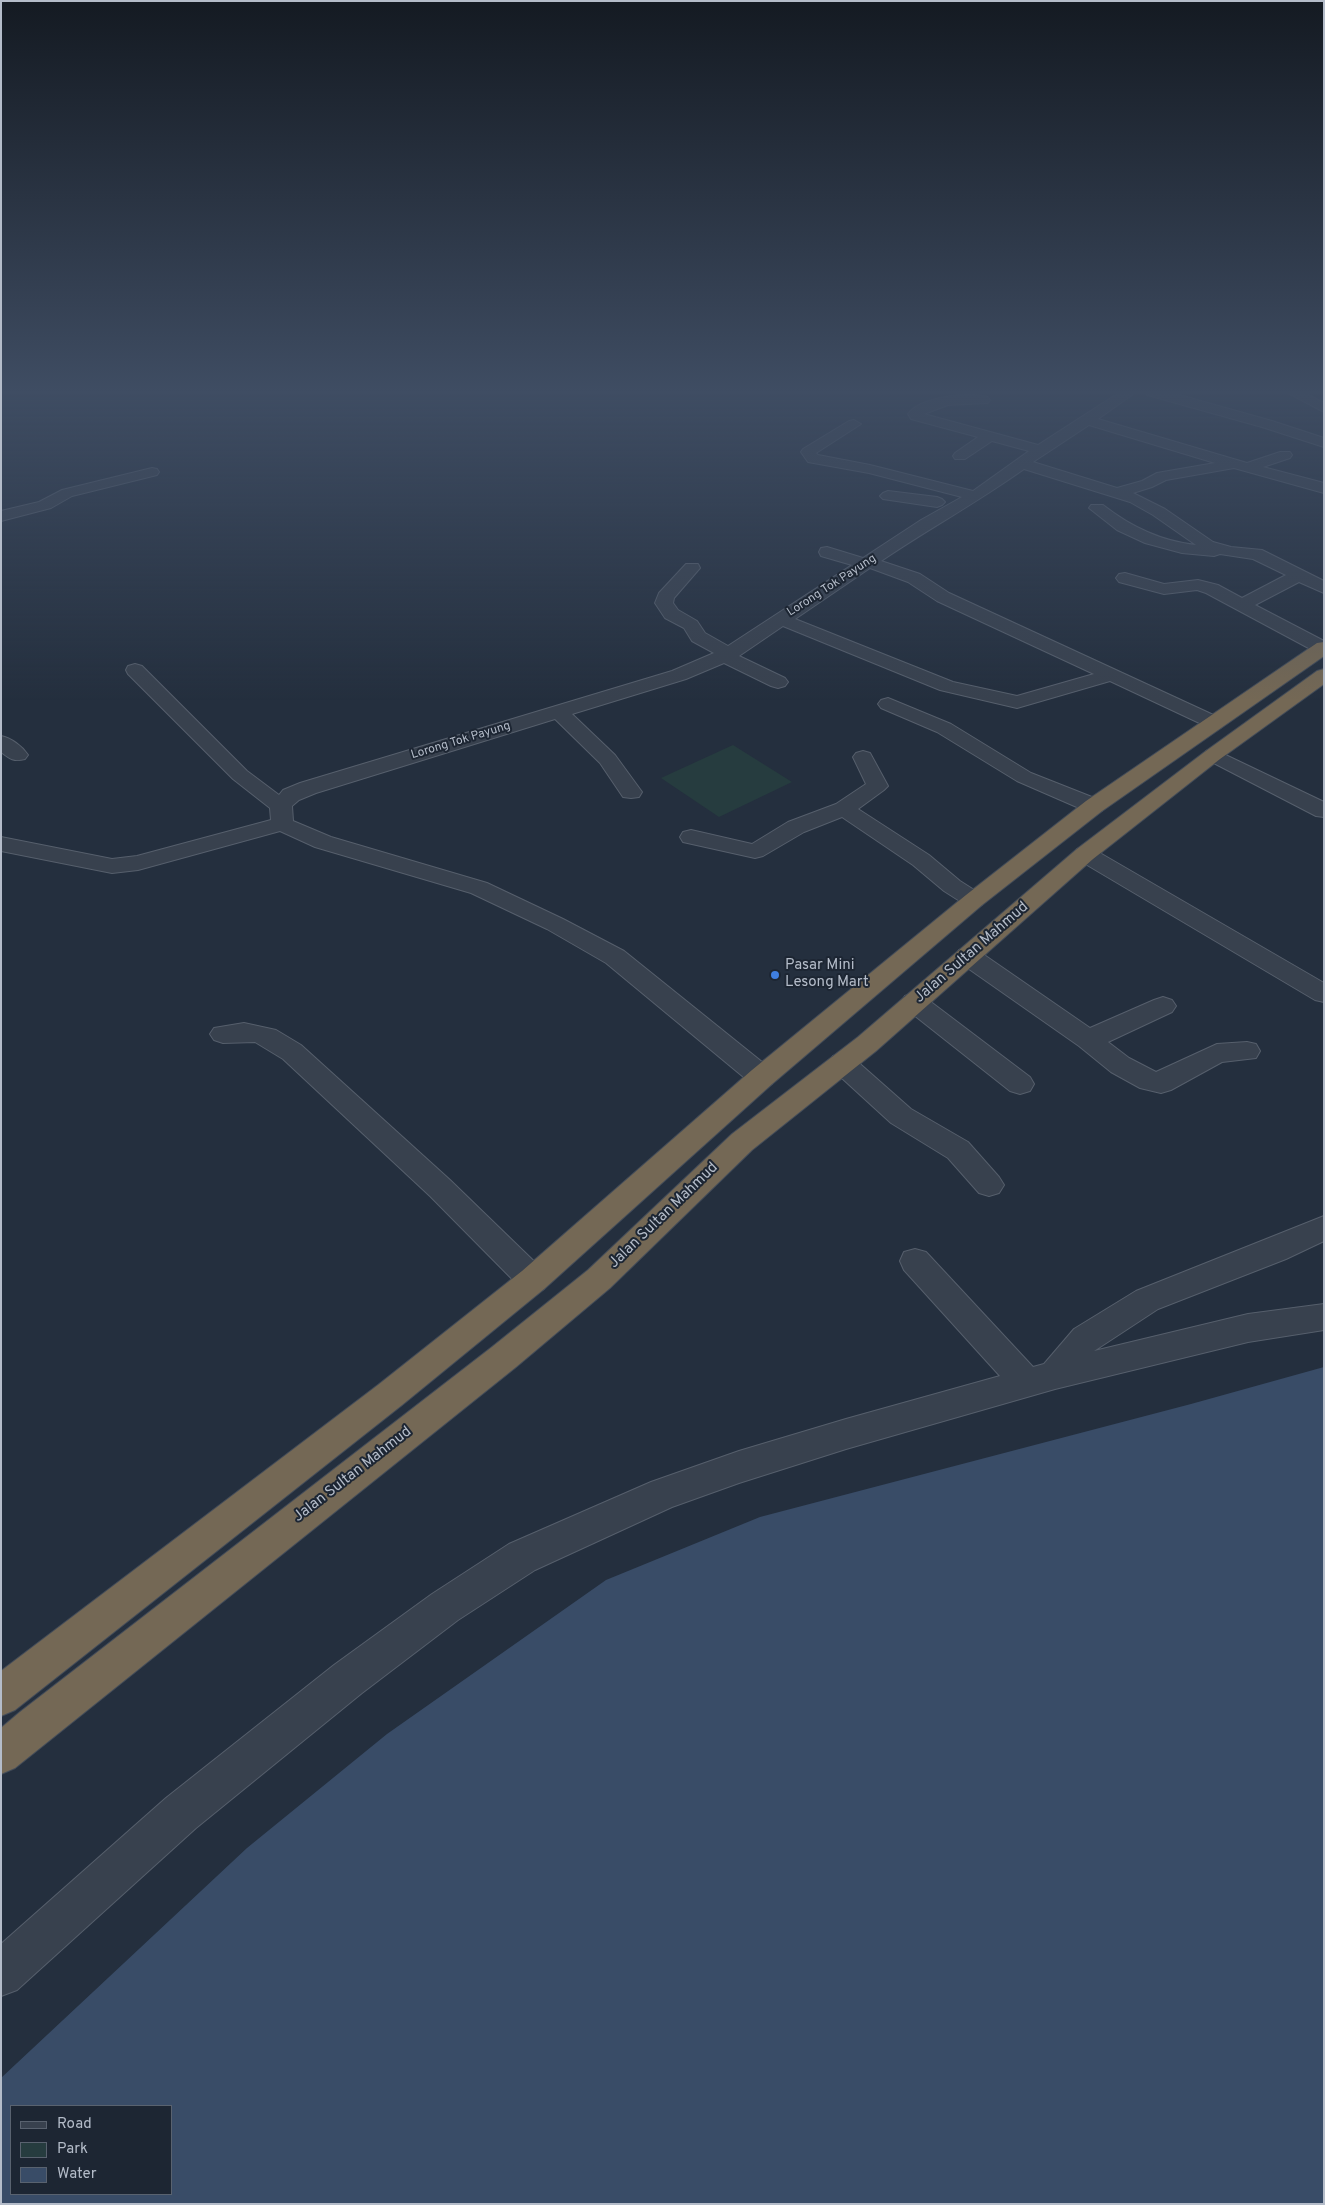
<!DOCTYPE html>
<html>
<head>
<meta charset="utf-8">
<style>
	body { margin:0 }
	#map { position:relative; width:1325px; height:2205px; overflow:hidden; background:#242f3e; font-family:Overpass,sans-serif }
	canvas { display:block }
	.frame { position:absolute; inset:0; border:2px solid #b4bcc9; pointer-events:none }
	.legend { position:absolute; left:10px; top:2105px; width:162px; height:90px; box-sizing:border-box; background:#1d2633; border:1px solid #59626f; margin:0; padding:6px 9px; list-style:none; font-size:15px; color:#b4bcc9 }
	.legend li { display:flex; align-items:center; gap:10px; height:25px }
	.legend b { width:25px; border:1px solid #59626f }
</style>
</head>
<body>
<div id="map">
<canvas width="1325" height="2205"></canvas>
<div class="frame"></div>
<ul class="legend">
<li><b style="height:6px;background:#38414e"></b>Road</li>
<li><b style="height:14px;background:#263c3f"></b>Park</li>
<li><b style="height:14px;background:#394c67"></b>Water</li>
</ul>
</div>
<script>
const g = document.querySelector('canvas').getContext('2d');
g.lineJoin = 'round';
function fillPath(path, color) { g.fillStyle = color; g.fill(path, 'evenodd'); }
function trace(path, color, width, dash) { g.strokeStyle = color; g.lineWidth = width; g.lineCap = dash ? 'butt' : 'round'; g.setLineDash(dash || []); g.stroke(path); }
function label(font, color, halo, rows, align = 'center') {
  g.font = font + ' Overpass,sans-serif'; g.lineWidth = 4; g.setLineDash([]); g.textBaseline = 'middle'; g.strokeStyle = halo; g.fillStyle = color; for (const [text, x, y, turn = 0] of rows) {
    g.save(); g.translate(x, y); g.rotate((+turn || 0) * Math.PI / 180); g.textAlign = isNaN(turn) ? turn : align; if (halo) g.strokeText(text, 0, 0); g.fillText(text, 0, 0); g.restore();
  }
}
fillPath(new Path2D(`
	M733 745 792 782 719 817 661 778Z`), '#263c3f');
fillPath(new Path2D(`
	M1324 1367V2204H1V2078L247 1848 387 1734 606 1580 760 1517 1191 1404ZM11 2106H171V2194H11Z`), '#394c67');
const minor = new Path2D(`
	M1120 392H1136L1098 419 1247 463 1280 452H1290L1292 455 1290 458 1263 467 1324 483V493L1234 468 1166 480 1152 487 1133 493 1165 509 1213 542 1231 547 1262 550 1324 581V593L1299 582 1255 605 1324 641V653L1316 652 1206 593 1197 590 1164 594 1119 582 1116 578 1119 574 1125 573 1164 584 1198 580 1218 585 1242 598 1286 575 1253 559 1220 554 1214 556 1182 553 1145 543 1117 530 1089 508 1091 505H1103C1131 527 1161 541 1196 545L1153 515 1130 502 1024 469C978 502 928 529 881 561L920 574 949 593 1222 719 1225 723 1222 727 1215 729 1208 727 1110 681 1017 708 940 690 783 626 739 656 785 678 788 682 785 686 778 688 771 686 724 663 686 679 572 714 615 755 642 792 639 797 631 798 623 797 600 763 555 719 316 793 299 800 292 806 293 821 331 837 487 883 563 919 624 951 772 1070 775 1077 772 1084 762 1087 752 1084 606 963 547 929 471 893 315 847 280 831 138 870 112 873 1 851V837L112 859 137 856 271 820 270 808 233 779 128 674 126 670 128 666 135 664 142 666 247 771 279 795 283 790 300 783 672 671 714 653 692 641 684 628 665 618 655 603 659 593 686 564H698L700 568 674 598 673 603 678 610 697 621 705 633 728 646 852 565 821 556 819 552 821 548 827 547 863 558 921 520 962 497 869 473 808 462 801 452 803 449 849 421 854 420 861 424 816 453 818 455 870 465 973 491 1029 451 992 441 965 459H955L953 456 955 453 978 437 911 419 908 414C921 396 968 392 988 397L990 400 988 403 948 405 924 414 1038 445ZM1089 425 1215 463 1157 473 1142 481 1117 488 1033 462ZM870 568 908 582 937 601 1094 674 1017 696 953 682 795 619Z
	M1146 392H1169L1272 421 1324 438V447L1262 427 1147 395Z
	M1286 392H1303L1324 403V412Z
	M152 468 157 469 159 472 157 475 72 496 51 508 1 521V511L39 502 62 490Z
	M888 491 937 497 942 499 945 502 942 505 937 507 883 499 880 496 883 493Z
	M888 698 951 724 1031 773 1102 801 1105 806 1102 811 1094 812 1086 811 1017 781 937 732 881 708 878 704 881 700Z
	M1 736C11 738 22 746 28 755L25 759C14 762 10 759 1 752Z
	M1213 749 1324 802V817L1316 816 1206 759 1203 755 1206 751Z
	M863 751 870 753 888 786 884 790 858 809 929 855 960 881 982 895 986 900 982 905 974 907 966 905 944 891 913 865 842 817 804 832 763 856 755 858 683 842 680 837 683 832 691 830 752 844 788 822 836 804 866 784 853 757 856 753Z
	M1085 847 1093 849 1324 983V1002L1315 1000 1077 859 1074 854 1077 849Z
	M968 948 977 950 1090 1028 1154 1000 1163 997 1172 1000 1176 1006 1172 1012 1108 1042 1129 1058 1156 1072 1217 1044 1247 1042 1256 1044 1260 1051 1256 1058 1222 1062 1171 1090 1161 1093 1140 1088 1111 1072 1079 1046 959 962 956 956 959 950Z
	M914 993 923 996 1030 1077 1034 1084 1030 1091 1020 1094 1010 1091 905 1008 901 1002 905 996Z
	M244 1023 276 1030 301 1045 450 1180 544 1271 549 1280 544 1289 533 1293 522 1289 430 1196 283 1059 255 1042 223 1043 214 1040 210 1034 214 1028Z
	M842 1054 851 1056 911 1109 968 1142 999 1177 1004 1185 999 1193 989 1196 979 1193 948 1158 891 1123 833 1070 829 1063 833 1056Z
	M1324 1216V1241L1286 1259 1158 1309 1094 1351 1248 1314 1324 1304V1330L1248 1342 1055 1389 846 1449 739 1483 672 1507 535 1570 458 1620 362 1693 196 1828 17 1990 1 1996V1944L166 1798 334 1665 432 1594 509 1544 651 1482 739 1451 846 1419 1000 1376 904 1270 900 1261 904 1252 915 1249 926 1252 1033 1367 1044 1364 1074 1329 1136 1291Z`);
const highway = new Path2D(`
	M1324 642V656L1102 811 982 905 772 1084 544 1289 402 1405 15 1710 1 1716V1671L378 1385 522 1271 752 1070 966 895 1086 801 1317 643Z
	M1324 669V684L1220 759 1093 859 876 1051 752 1150 610 1288 516 1367 15 1768 1 1774V1728L20 1712 492 1347 588 1270 732 1134 858 1037 1077 849 1206 751 1317 671Z`);
trace(minor, '#565f6c', 2);
trace(highway, '#434c59', 2);
fillPath(minor, '#38414e');
fillPath(highway, '#746855');
const sky = g.createLinearGradient(0, 0, 0, 701);
sky.addColorStop(0, '#141a22');
sky.addColorStop(0.56, '#3f4d63');
sky.addColorStop(1, '#3f4d6300');
g.fillStyle = sky;
g.fillRect(0, 0, 1325, 701);
for (const [x, y, r, color] of [
	[775,975,5,"#3f7fe0"]
]) { const dot = new Path2D(); dot.arc(x, y, r, 0, 2 * Math.PI); g.fillStyle = color; g.fill(dot); trace(dot, '#1d2633', 2); }
label('12px', '#b4bcc9', '#1d2633', [
	["Lorong Tok Payung",832,586,-33],
	["Lorong Tok Payung",461,741,-17]
]);
label('15px', '#b4bcc9', '#1d2633', [
	["Jalan Sultan Mahmud",972,953,-41],
	["Jalan Sultan Mahmud",664,1216,-44],
	["Jalan Sultan Mahmud",353,1475,-38]
]);
label('15px', '#b4bcc9', '#1d2633', [
	["Pasar Mini",785,966],
	["Lesong Mart",785,983]
], 'left');
</script>
</body>
</html>
